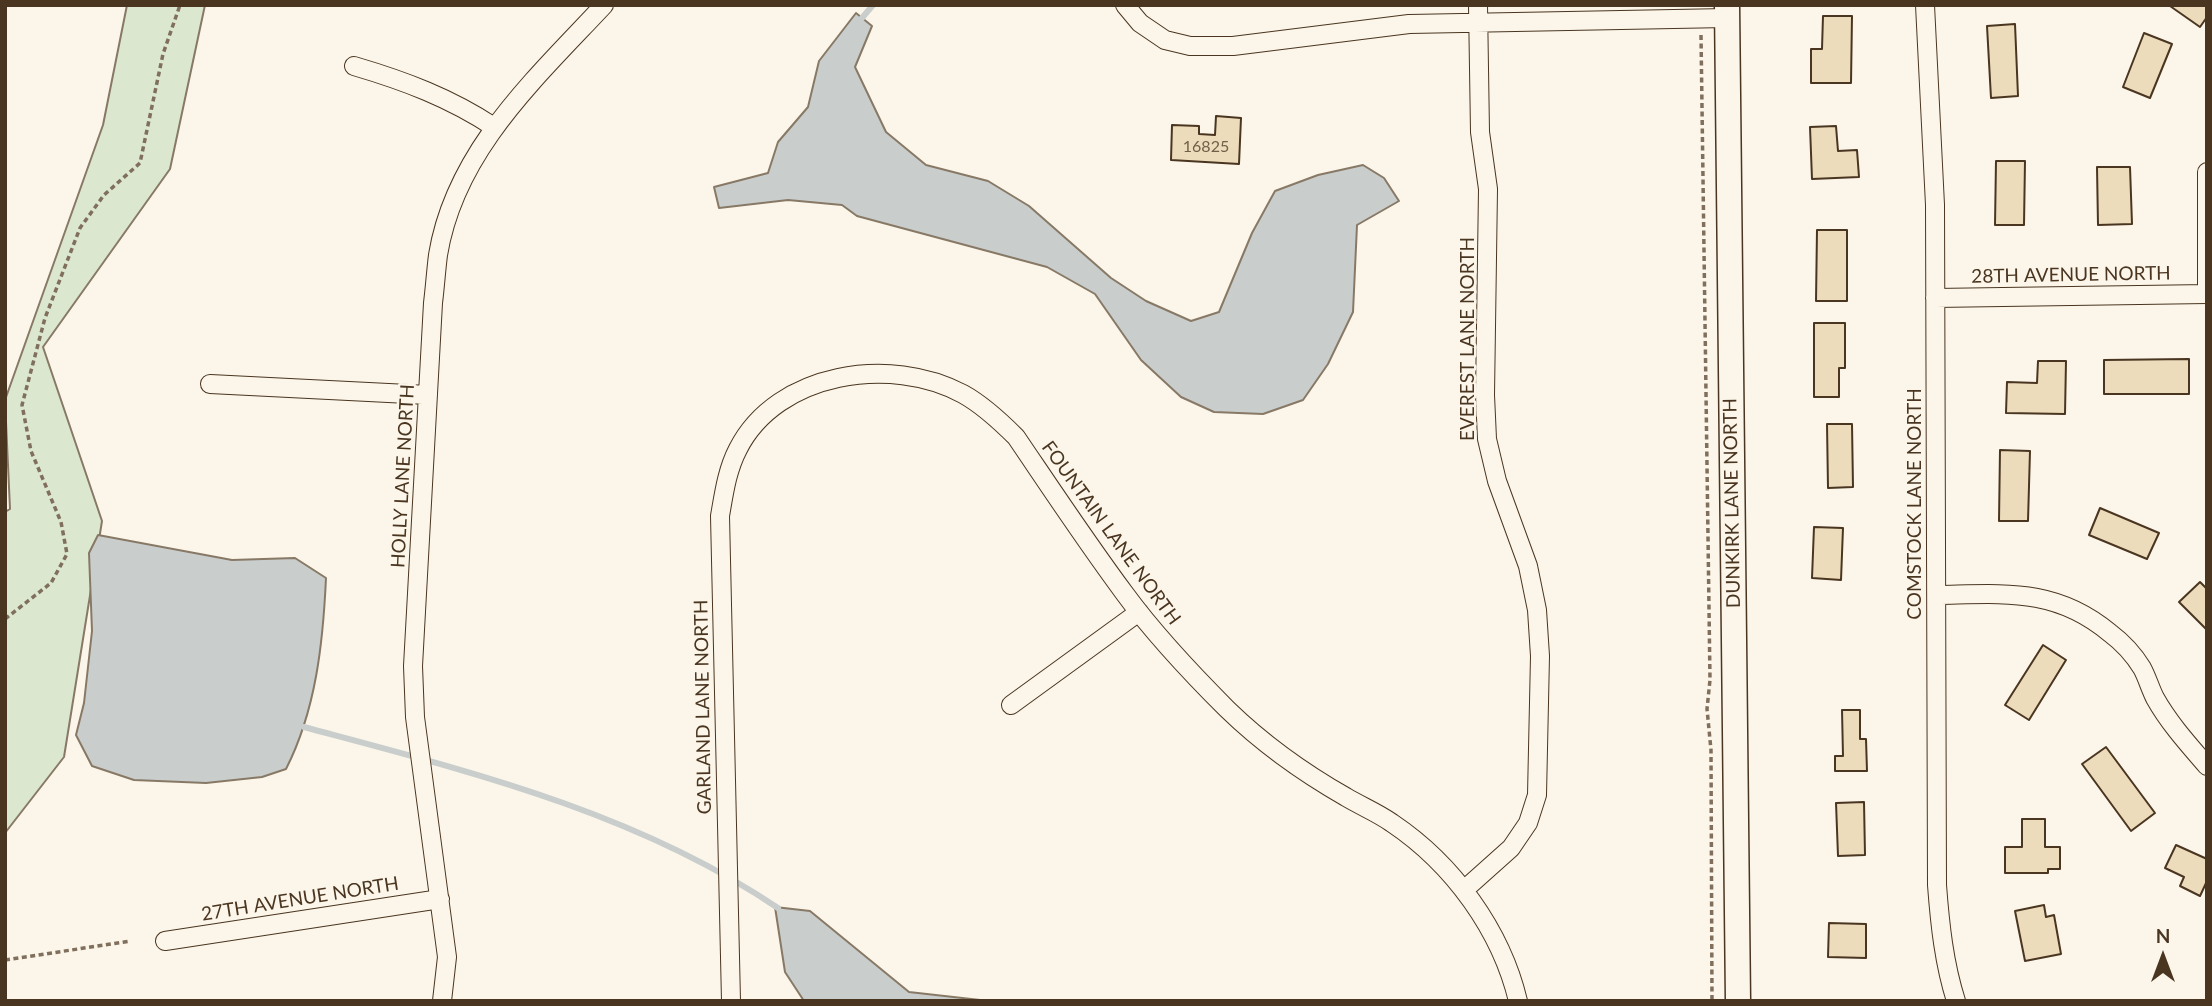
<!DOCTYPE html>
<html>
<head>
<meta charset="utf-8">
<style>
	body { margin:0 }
	#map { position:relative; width:2212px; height:1006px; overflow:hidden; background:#fbf6e9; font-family:Lato,sans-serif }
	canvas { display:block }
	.frame { position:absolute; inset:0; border:7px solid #4a3520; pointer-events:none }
	.north { position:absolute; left:2128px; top:922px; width:70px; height:70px; -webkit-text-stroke:5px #fbf6e9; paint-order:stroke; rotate:0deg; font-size:19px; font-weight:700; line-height:28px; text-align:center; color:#4a3520 }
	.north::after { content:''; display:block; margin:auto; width:24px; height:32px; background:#4a3520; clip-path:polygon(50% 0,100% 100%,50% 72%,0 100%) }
</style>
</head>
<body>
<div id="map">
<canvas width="2212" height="1006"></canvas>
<div class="frame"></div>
<div class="north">N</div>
</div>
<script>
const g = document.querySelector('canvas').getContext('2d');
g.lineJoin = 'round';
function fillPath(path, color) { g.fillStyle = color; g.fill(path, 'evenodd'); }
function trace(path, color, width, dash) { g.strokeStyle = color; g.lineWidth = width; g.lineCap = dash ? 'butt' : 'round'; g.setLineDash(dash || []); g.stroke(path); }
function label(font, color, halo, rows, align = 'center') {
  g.font = font + ' Lato,sans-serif'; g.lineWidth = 5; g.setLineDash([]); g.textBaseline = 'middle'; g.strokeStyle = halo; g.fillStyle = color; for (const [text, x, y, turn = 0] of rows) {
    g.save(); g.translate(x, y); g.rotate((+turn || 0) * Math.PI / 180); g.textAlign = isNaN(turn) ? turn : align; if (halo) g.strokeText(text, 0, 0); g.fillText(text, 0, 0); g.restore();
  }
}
const green = new Path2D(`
	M127 5H205L170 169 43 347 102 521 64 757 5 833V512L10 509 5 400 103 125Z`);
fillPath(green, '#dce7d0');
trace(green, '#887966', 2);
const water = new Path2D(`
	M856 13 872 26 855 67 886 132 926 165 988 181 1029 206 1111 278 1146 301 1191 321 1219 312 1252 233 1275 191 1318 175 1363 165 1384 178 1399 201 1357 225 1353 312 1328 364 1303 400 1263 414 1214 412 1181 397 1141 360 1095 294 1047 267 857 216 842 205 788 200 719 208 714 187 768 173 778 142 808 107 819 61Z
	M98 535 232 560 295 558 326 578C323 643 316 710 286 769L262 777 206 783 134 780 92 766 76 735 84 703 92 631 89 553Z
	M775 907 810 911 909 992 989 1001H804L785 972Z`);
fillPath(water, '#c9cecd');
trace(water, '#887966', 2);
trace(new Path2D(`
	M862 18 873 5
	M304 727C468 771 636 812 778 908`), '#c9cecd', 6);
const building = new Path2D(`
	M2207 5V17L2200 27 2170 6Z
	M1823 16H1852L1851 83H1811V49H1822Z
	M2015 24 2018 96 1991 98 1987 26Z
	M2144 33 2172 44 2150 98 2123 87Z
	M1216 116 1241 118 1239 164 1171 160 1172 125 1199 126V134L1215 135Z
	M1836 126 1838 151 1857 150 1859 177 1812 179 1810 127Z
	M1996 161H2025L2024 225H1995Z
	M2097 167H2130L2132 224 2098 225Z
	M1817 230H1847V301H1816Z
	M1814 323H1845V368H1839V397H1814Z
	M2189 359V394H2104V360Z
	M2038 361H2066L2065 414 2006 413 2007 382 2037 383Z
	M1827 424H1852L1853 487 1828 488Z
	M2000 450 2030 451 2028 521H1999Z
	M2100 508 2159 533 2147 559 2089 535Z
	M1814 527 1843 528 1841 580 1812 578Z
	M2200 582 2207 589V630L2179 602Z
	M2043 645 2066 660 2029 720 2005 705Z
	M1842 710H1860V739H1866L1867 771H1835V756H1843Z
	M2106 747 2155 813 2131 831 2082 764Z
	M1864 802 1865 855 1838 856 1836 803Z
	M2022 819H2045V847H2060V869H2048V873H2005V847H2022Z
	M2176 845 2207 859V881L2200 896 2180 886 2184 877 2165 868Z
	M2044 905 2046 917 2054 915 2061 954 2025 961 2015 911Z
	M1829 923 1866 924V958L1828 957Z`);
fillPath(building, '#ecdcbc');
trace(building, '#4a3520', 2);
const street = new Path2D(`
	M1125 5 1140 23 1165 40 1190 46H1233L1409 24 1727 18
	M1925 5 1935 205 1937 885C1940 925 1944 963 1956 1001
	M354 66C405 81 450 98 494 127
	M2207 172V293
	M1935 298 2207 294
	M210 384 428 395
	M1937 595C2003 594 2055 587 2110 633 2122 642 2134 655 2142 668 2147 677 2150 688 2155 698 2169 723 2188 744 2207 766
	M1011 705 1139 612
	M1464 890 1511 848 1528 823 1537 795 1540 656 1537 610 1528 566 1497 481 1487 439 1485 395 1488 189 1480 132 1478 5
	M165 941 440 899
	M442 1001 447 957 415 717 413 666 433 303C435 287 436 271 438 255 455 151 535 79 604 5
	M731 1001 720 516C724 493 727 470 738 449 777 372 891 355 963 394 983 405 1000 421 1016 437 1052 490 1087 543 1125 594 1155 635 1191 673 1227 709 1263 744 1302 772 1346 797 1361 806 1378 813 1392 823 1453 864 1501 930 1518 1001`);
const secondary = new Path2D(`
	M1727 5 1738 1001`);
trace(street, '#4a3520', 20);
trace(secondary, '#4a3520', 27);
trace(new Path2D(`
	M1701 35 1710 680 1707 709 1711 750 1712 1001
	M5 619 51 583 67 554 61 522 31 451 22 405 45 318 80 228 104 195 140 163 163 54 180 5
	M5 960 131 941`), '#7f6f5c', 3.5, [5, 3.5]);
trace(street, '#fbf6e9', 18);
trace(secondary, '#fbf6e9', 24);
label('16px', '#725f47', null, [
	["16825",1206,147]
]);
label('19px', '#4a3520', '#fbf6e9', [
	["28TH AVENUE NORTH",2071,275,-1],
	["EVEREST LANE NORTH",1468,339,-90],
	["HOLLY LANE NORTH",403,476,-87],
	["DUNKIRK LANE NORTH",1732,503,-91],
	["COMSTOCK LANE NORTH",1915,504,-90],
	["FOUNTAIN LANE NORTH",1111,533,54],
	["GARLAND LANE NORTH",703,707,-91],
	["27TH AVENUE NORTH",300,899,-9]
]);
</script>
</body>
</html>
